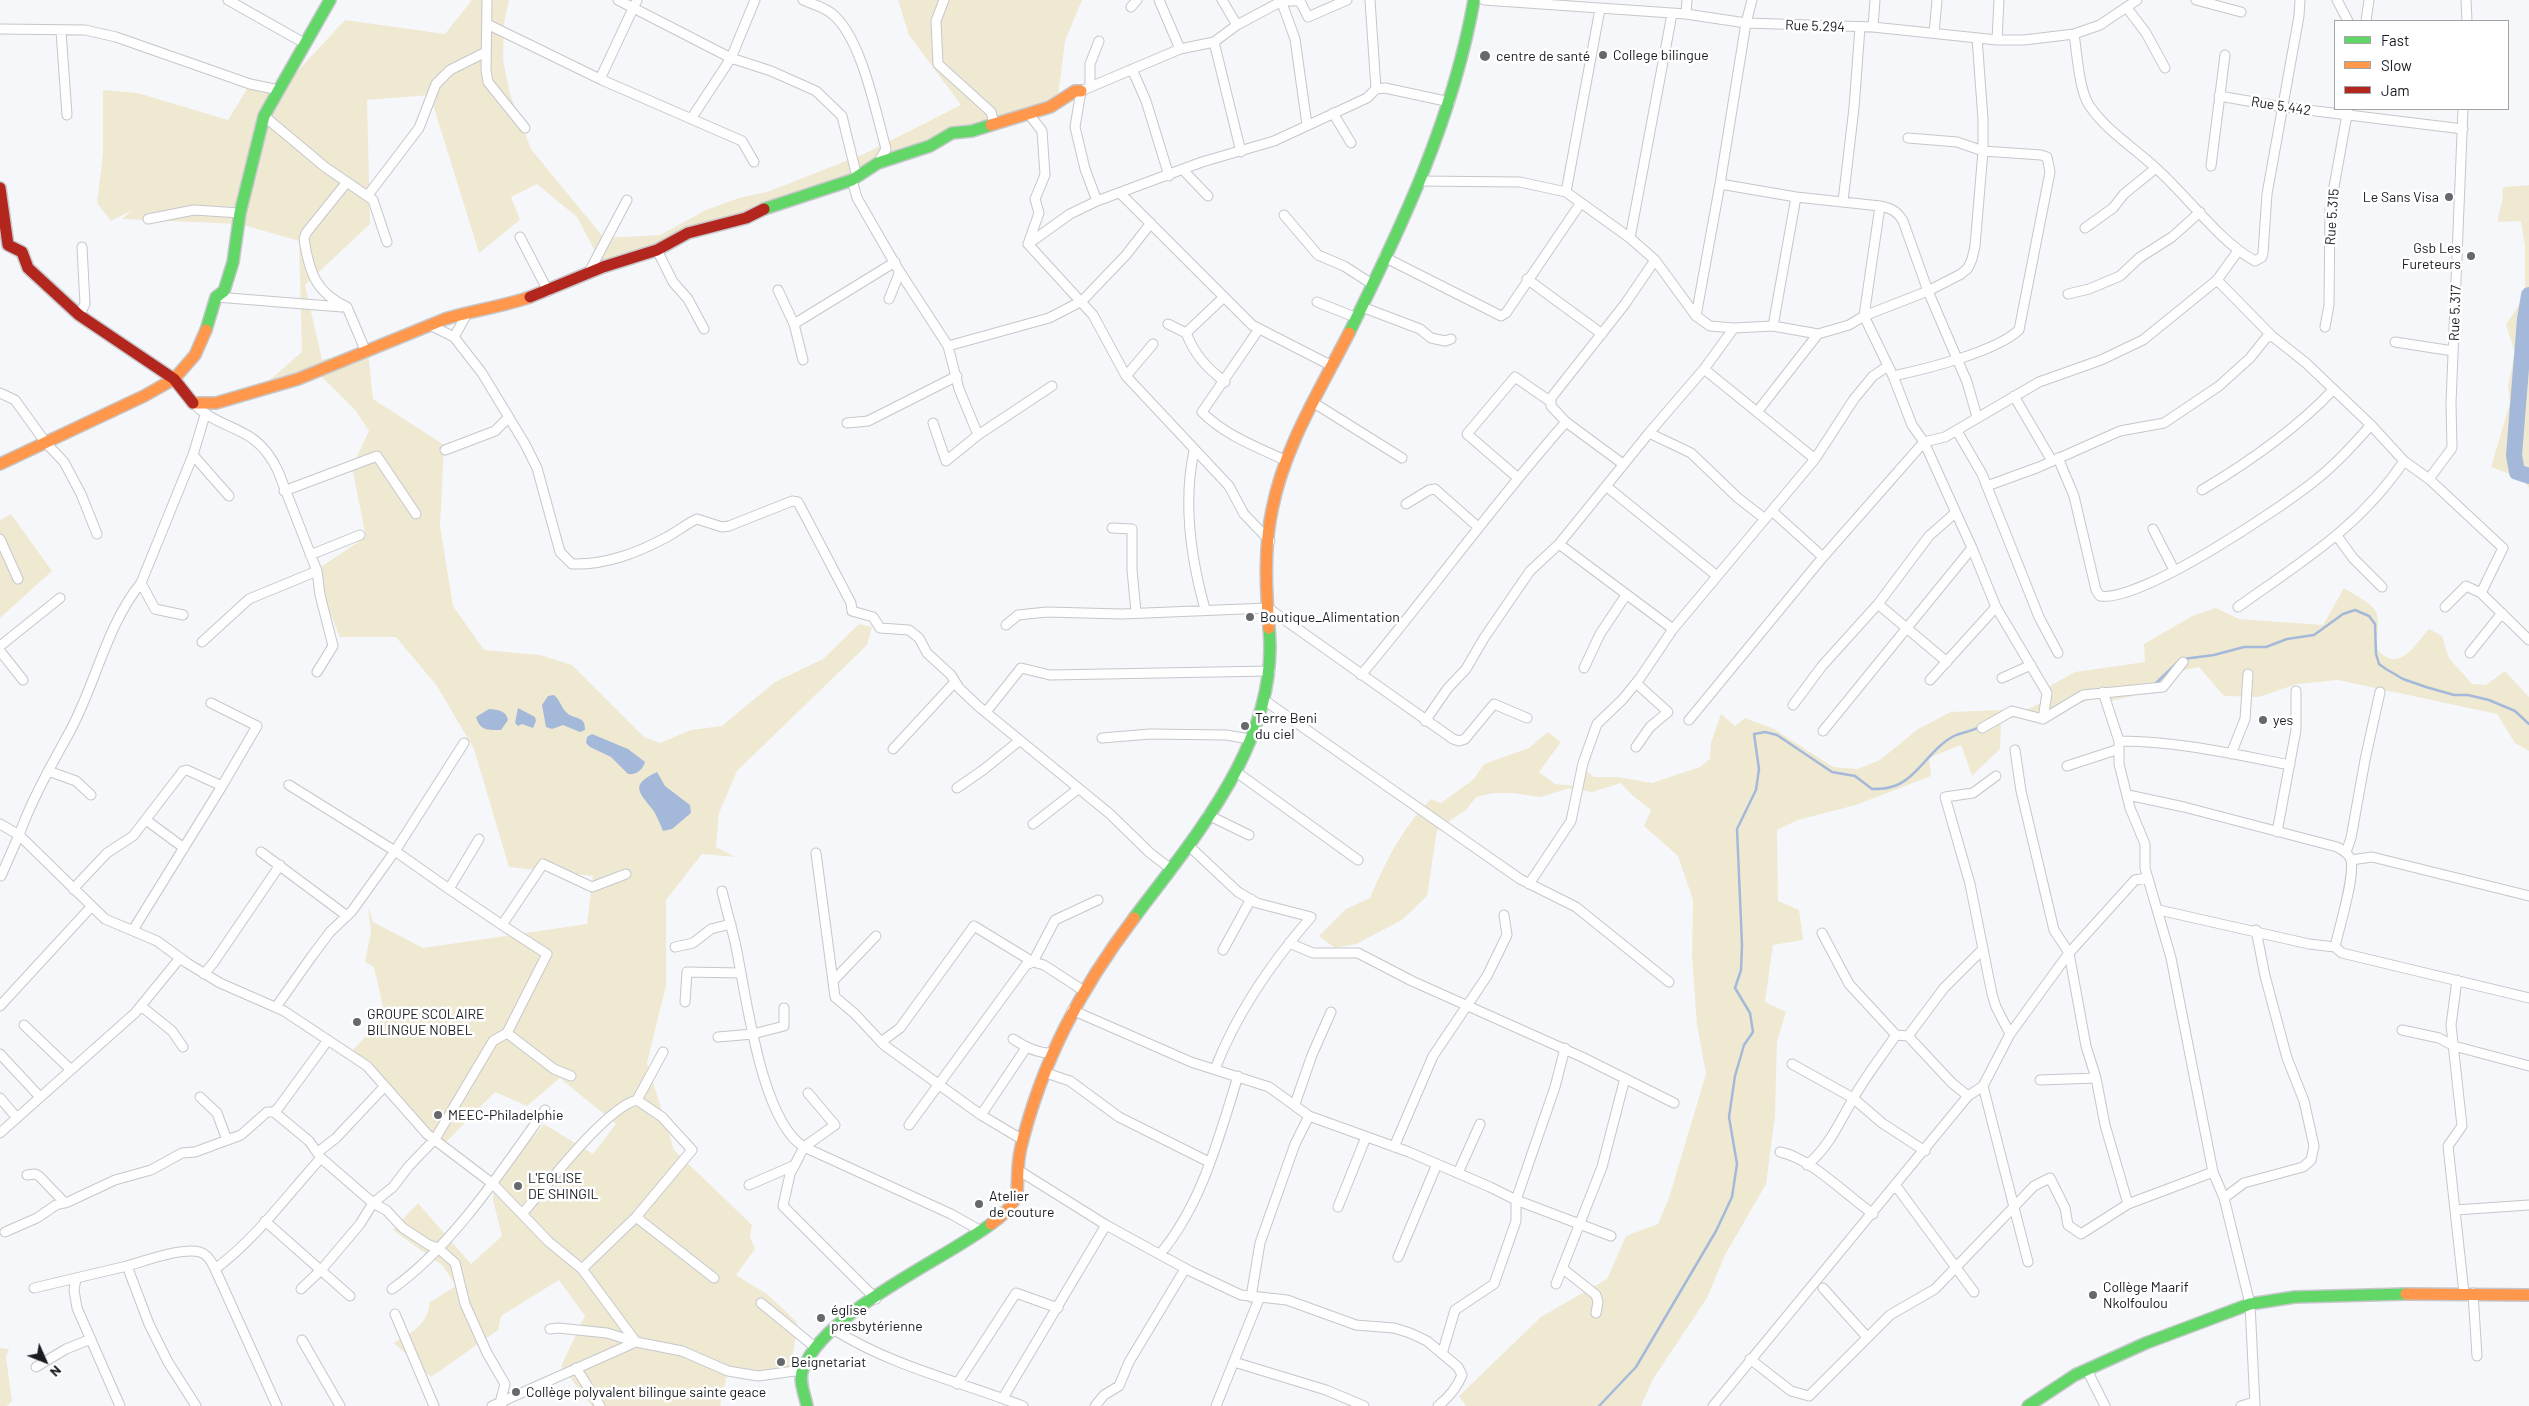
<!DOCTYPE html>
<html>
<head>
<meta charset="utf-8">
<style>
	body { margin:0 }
	#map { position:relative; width:2529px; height:1406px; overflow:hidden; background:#f5f7fa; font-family:Barlow,sans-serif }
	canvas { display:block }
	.legend { position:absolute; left:2334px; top:20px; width:175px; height:90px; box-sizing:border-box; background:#fff; border:1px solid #a3a4a6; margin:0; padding:6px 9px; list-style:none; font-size:15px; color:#181b20 }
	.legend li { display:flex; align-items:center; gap:10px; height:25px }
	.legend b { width:25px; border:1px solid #a3a4a6 }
	.north { position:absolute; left:20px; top:1336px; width:50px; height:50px; -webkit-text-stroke:4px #fff; paint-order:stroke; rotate:134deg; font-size:14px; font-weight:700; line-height:20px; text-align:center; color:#181b20 }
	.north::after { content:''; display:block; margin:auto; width:18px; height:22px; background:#181b20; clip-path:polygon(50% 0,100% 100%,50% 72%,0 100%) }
</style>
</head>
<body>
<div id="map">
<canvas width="2529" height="1406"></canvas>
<ul class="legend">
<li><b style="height:6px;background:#63d668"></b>Fast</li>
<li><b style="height:6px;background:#ff974d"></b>Slow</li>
<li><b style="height:6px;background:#b3261e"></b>Jam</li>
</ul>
<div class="north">N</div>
</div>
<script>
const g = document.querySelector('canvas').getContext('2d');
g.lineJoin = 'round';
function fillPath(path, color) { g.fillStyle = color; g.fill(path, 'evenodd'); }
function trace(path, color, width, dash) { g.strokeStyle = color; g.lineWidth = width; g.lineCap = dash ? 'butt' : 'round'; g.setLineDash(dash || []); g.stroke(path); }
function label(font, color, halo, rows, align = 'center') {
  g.font = font + ' Barlow,sans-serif'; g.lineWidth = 5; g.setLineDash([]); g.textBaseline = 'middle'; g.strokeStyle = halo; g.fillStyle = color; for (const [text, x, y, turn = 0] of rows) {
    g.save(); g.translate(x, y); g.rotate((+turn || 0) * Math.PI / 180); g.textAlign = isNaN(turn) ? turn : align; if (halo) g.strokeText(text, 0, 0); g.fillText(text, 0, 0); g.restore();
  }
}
fillPath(new Path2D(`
	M472 0H509L504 24 503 60 510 94 531 149 604 238 660 235 706 210 739 198 767 192 864 154 961 105 909 35 898 0H1082L1065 41 1057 104 995 123 603 266 577 217 537 184 511 197 520 220 479 253 430 95 367 100 370 224 305 285 322 360 418 332 368 352 373 399 444 445 440 526 453 606 484 650 540 655 572 665 644 737 660 743 691 730 722 726 775 682 823 659 859 624 872 627 867 645 737 771 719 813 716 847 735 857 702 854 666 900V985L647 1063 674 1150 752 1225 750 1237 755 1249 736 1275 767 1294 797 1322 791 1372 728 1371 720 1405 722 1406H592L561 1366 585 1316 559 1280 501 1316 498 1330 431 1377 394 1343C413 1331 427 1326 430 1302L456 1286 443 1266 393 1230 418 1203 471 1264 502 1236 493 1200 494 1181 544 1124 593 1154 616 1124 560 1078 527 1106 495 1092 443 1145 350 1053 385 1016 374 967 365 962 371 932 368 906 373 922 423 948 587 924 593 876 509 867 474 749 437 686 396 637H340L313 572 366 537 352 467 369 431 356 411 317 372 258 390 302 352 299 241 240 224 122 219 133 210 111 221 97 203 103 154V90L138 93 228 120 250 84 281 89 345 20 445 34Z
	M2529 185V488L2523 479 2491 467 2510 403 2508 385 2515 353 2506 325 2525 295V246L2521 221 2498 222C2498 209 2505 201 2502 189L2505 187Z
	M11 514 52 571 0 618V520Z
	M2344 588C2379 610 2381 605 2376 648 2398 675 2414 646 2429 629L2442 636 2449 658 2472 684 2486 685 2505 671 2529 697V751L2515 743 2497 714 2338 680 2297 684 2259 697 2224 696 2199 667 2171 673 2161 690 2110 701 2108 695 2080 703 2053 716 2001 719 2000 749 1972 776 1961 745 1929 758 1931 776 1856 805 1798 820 1777 830 1778 901 1799 910 1803 940 1773 945 1765 1002 1786 1012 1777 1041 1775 1116 1766 1184 1725 1255 1707 1298 1653 1379 1641 1406H1466L1459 1396 1541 1317 1607 1279 1626 1236 1658 1224 1669 1198 1706 1074 1697 1025 1692 957 1693 900 1678 856 1644 826 1651 810 1632 795 1621 783 1592 792 1570 788 1540 797 1513 793H1494L1476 797 1467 809 1437 830 1427 896 1402 920 1356 944 1335 948 1319 936 1346 909 1370 898C1386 861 1402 828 1431 799L1441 803 1474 779 1484 764 1529 748 1548 732 1561 742 1539 772 1555 784 1575 786 1584 769 1594 777H1618L1652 783 1700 767 1710 759 1711 743 1721 714 1735 726 1745 718 1774 729 1833 767 1858 769 1880 760 1918 729 1951 712 2028 709 2045 701 2048 687 2075 672 2145 662 2144 644 2192 616 2216 608 2239 619 2323 625Z
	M0 1348 9 1349 6 1357 12 1401 7 1406H0Z`), '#f0e9d2');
fillPath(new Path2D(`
	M554 695C560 700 561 707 566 712 573 720 586 715 585 730L580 732 563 725 552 729 546 727 542 705 548 696Z
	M518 708 535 717 536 721 533 728 522 724 518 726 515 723Z
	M489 709C498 710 506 710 508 720L501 730C488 730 480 731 476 717Z
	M592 734 628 749 645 762C643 770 636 775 628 774L611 757 590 747 586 743 587 737Z
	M657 772 665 786 690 805 691 813 672 829 663 831C660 824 657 816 653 810 638 791 630 785 657 772Z`), '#a4b9d9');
trace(new Path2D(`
	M2183 659 2214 655 2244 647H2266L2287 639 2314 635 2343 614 2355 610 2369 616 2375 624 2376 654 2379 664 2386 669 2403 679 2426 687 2454 695H2468L2489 700 2515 711 2529 724
	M2155 684 2178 662
	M1599 1406 1636 1367 1716 1231 1732 1197 1737 1164 1729 1117 1735 1076 1744 1045 1753 1032 1750 1013 1735 988 1741 970 1742 945 1737 829 1756 790 1759 769 1754 734 1765 732 1777 735 1832 772 1855 776 1872 789C1878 789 1885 789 1891 787 1916 781 1930 748 1954 736 1962 732 1971 732 1979 727`), '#a4b9d9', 2.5);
trace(new Path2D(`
	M2529 295 2525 319 2514 455 2517 472 2529 476`), '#a4b9d9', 16);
const street = new Path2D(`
	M228 0 304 43
	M487 0 486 70 488 82 525 128
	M618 0 731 58 771 71 816 91 842 116 857 177
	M803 0C812 4 824 7 831 13 861 35 876 113 886 149L878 163
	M944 0 936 21 938 64 991 112 994 123
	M1159 0 1180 49
	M1222 0 1237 25
	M1370 0 1376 89
	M1484 0 1686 14 1746 23 1873 27 1997 40H2024L2074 34 2100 25 2137 0
	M2196 0 2241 12
	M2337 0 2348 21
	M2466 0 2467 21
	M1284 1H1300L1308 17 1347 0
	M1282 3 1295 39 1307 125
	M1131 7 1137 0
	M2127 8 2146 33 2165 68
	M1686 14 1687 0
	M2366 21 2369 0
	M487 24 602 80 742 141 754 162
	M1873 27 1875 0
	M0 29 85 30 116 37 250 84 279 90
	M61 31 67 115
	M1934 33 1937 0
	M2074 34C2077 53 2079 90 2089 105 2106 131 2136 149 2158 170 2189 198 2219 241 2255 261L2262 257 2263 253 2267 194 2299 16 2300 0
	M1997 40 1999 0
	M1132 69 1146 101 1169 176
	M600 79 637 0
	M1090 85V64L1099 41
	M2219 96 2283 107 2463 129
	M1028 113 1042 131 1045 175 1035 199 1039 213 1028 244 1093 315 1126 376 1229 486 1244 514 1270 541
	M1333 113 1351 143
	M264 116 325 167 373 200 387 242
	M691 119 731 58 755 0
	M1241 152 1214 42 1237 25 1284 0
	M2211 166 2225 55
	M1183 170 1208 196
	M852 180 857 198 898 269 899 274 889 299
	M1419 181 1520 182 1566 192 1630 238 1655 260 1696 316 1710 326 1734 328 1773 326 1818 334 1849 325 1864 316 1893 376 1912 425 1924 442 1972 548 1996 607 2047 693 2043 719
	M347 182 306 233 304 239C309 272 316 293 347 307L366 352
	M1720 184 1796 197 1880 206 1864 316 1928 291 1961 274 1968 268 1972 259 1975 246 1983 151V119L1977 38
	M1566 192 1600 9
	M1121 194 1252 325 1332 366
	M368 195 419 128 436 84 450 70 486 52
	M1097 201 1085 169 1075 127 1081 91 1180 49 1214 42
	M1843 201 1854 108 1860 27
	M1880 206C1891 208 1897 211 1903 221L1928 291 1967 382 1977 417
	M1284 215 1318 255 1344 266 1372 284
	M148 219 194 210 240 213
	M2085 228 2113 208 2124 194 2156 168
	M520 237 548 291
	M1630 238 1672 14
	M1028 244 1070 214 1097 201 1202 162 1274 141 1367 98 1376 89 1385 88 1450 102
	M657 250 673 282 688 299 704 329
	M1384 257 1501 316 1506 313 1580 204
	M898 269 948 346 959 389 978 435 946 461 933 423
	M588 274 627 200
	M1527 279 1602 334
	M2217 280 2272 336 2306 363 2371 425 2404 461 2429 479 2503 548 2481 593
	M778 290 794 324 803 360
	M2068 294 2089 289 2120 276 2139 258 2172 237 2200 212
	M216 297 342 307
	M1317 302 1357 318
	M1362 307 1420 329 1431 338 1445 341 1451 339
	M79 315 85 304 82 247
	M1696 316 1720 184 1746 23 1752 0
	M794 324 895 262
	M1168 324 1186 333C1195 355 1206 367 1225 382
	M430 325 454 337 482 373 525 444 537 468 560 552 572 564C606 565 637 553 667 537 678 531 686 524 697 519L722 527 729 526 792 501 798 502 851 603 852 611 873 617 880 628 909 630 919 638 927 653 951 675 959 688 978 706 1110 814 1150 853 1171 869
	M1773 326 1796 197
	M2325 327 2329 305 2330 209 2348 109
	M1259 329 1202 412C1224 435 1259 448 1287 461
	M1186 333 1224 297
	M454 337 468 312
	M2395 342 2453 351
	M948 346 1049 318 1082 301 1126 255 1151 223
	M1704 369 1815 459
	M1126 376 1153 344
	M1893 376C1926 369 1995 352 2019 330L2050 172 2047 157 2041 155 1983 151 1957 142 1908 138
	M0 393 15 400 46 443 64 462 81 494 97 534
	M2014 396 2052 461
	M193 403C223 434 255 422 278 471L317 571 320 595 333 646 317 672
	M1314 403 1402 458
	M1757 412 1818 334
	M847 423 868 421 957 376
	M1957 431 1982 474 2039 617 2058 653
	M1649 433 1691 453 1738 498 1765 519
	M978 435 1052 386
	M445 450 495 431 508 418
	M1194 451C1183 502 1191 559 1205 609
	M193 455 229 496
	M2058 458 2074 496 2096 590 2100 596C2140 603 2283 507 2317 479 2337 463 2354 444 2371 425
	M1623 464 1566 422 1551 406V398L1625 304 1655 260
	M1518 478 1467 434 1515 377 1551 402
	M2429 479 2452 448 2451 403 2463 109
	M1606 486 1717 576
	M1987 486 2039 467 2120 431 2164 423 2219 386 2250 358 2266 338 2272 336
	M2202 490C2249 462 2295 430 2333 390
	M284 491 377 456 416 514
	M1406 504 1429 490 1435 489 1478 527
	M1772 511 1823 557
	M1112 528 1132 529V570L1136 612
	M2153 529 2174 570
	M2337 536 2353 558 2382 587
	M0 539 18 579
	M1559 544 1673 629
	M310 555 360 535
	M141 583C106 626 96 684 69 733 51 766 32 799 19 835L105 919 157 941 187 963 220 983 284 1011 367 1066 427 1134 493 1184 549 1242 582 1269 636 1342
	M1878 604 1947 662
	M2238 607C2301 562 2360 527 2404 461
	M2445 607 2466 586 2481 593 2529 640
	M183 615 155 609 141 583 193 455 205 415
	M1006 625 1018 615 1047 612 1121 614 1268 608 1453 739 1459 741 1465 739 1494 704 1527 718
	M202 642 249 599 317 571
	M0 646 60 598
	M0 651 23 680
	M2470 653 2502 613
	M1584 668 1600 634 1626 595
	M1361 675C1431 592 1494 503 1566 422
	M2002 678 2031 665
	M1930 680 1996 607
	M1636 683 1668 712 1650 727 1636 747
	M2103 692 2119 741V764L2130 808 2145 844V868L2171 958 2213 1172 2224 1198 2250 1304 2255 1406
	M1264 700 1520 879 1576 907 1669 982
	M1793 705 1822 666 1878 604 1929 536 1955 513
	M986 712 1021 668 1050 675 1270 671
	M1689 720 1823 557 1924 442 1945 437 2039 382 2101 360 2143 340 2217 280 2238 251
	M1425 721 1448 688 1466 669 1484 638 1530 571 1559 544 1649 433 1704 369 1734 328
	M1982 728 2012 711 2043 719 2083 695 2163 687 2183 662
	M1823 731 1972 548
	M1102 738 1150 734 1226 735 1250 739
	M2119 741C2177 741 2233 754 2290 765
	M893 749 955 682
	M2015 750 2021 791 2054 930 2069 953 2086 1046 2096 1078 2105 1125 2128 1204
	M2231 754 2245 719 2248 674
	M2067 766 2119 749
	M48 771 76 781 91 795
	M1235 771 1358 860
	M1996 776 1973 793 1945 797 1970 884 1992 994 1996 1007 2010 1034
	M289 785 395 851 449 889 479 839
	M957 788 983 770 1019 741
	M2128 795 2184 807 2337 847C2343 850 2349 854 2351 860 2355 877 2339 928 2335 947L2309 944 2159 910
	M1208 815 1249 835
	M146 820 184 848
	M0 824 19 835 1 876
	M1033 824 1078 789
	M2277 832 2296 730V691
	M1188 845 1238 892 1257 903 1311 917C1271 963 1237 1012 1215 1069
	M261 852 347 916
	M2346 852 2351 838 2365 760 2380 692
	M816 853 835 997 855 1014 884 1045 981 1115 1023 1140
	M2351 860 2372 857 2529 896
	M1529 884 1571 821 1583 763 1597 724 1623 699 1640 678 1673 629 1815 459 1854 399 1873 376 1888 366
	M73 889 107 853 133 836 183 771 187 770 222 786
	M449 889 502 925 543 864 592 887 626 874
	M722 891C726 908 731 925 735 942 746 992 760 1120 804 1147L951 1214 981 1231
	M133 930 222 786 257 726 211 703
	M1822 933 1849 984 1896 1035 1908 1036 1952 1083 1968 1096
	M1289 943 1313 953H1358L1412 981 1582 1057 1674 1103
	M675 947 693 943 711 929 731 924
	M2335 947 2342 953 2529 998
	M1223 950 1251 899
	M204 974 214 962 280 865
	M2457 980 2451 1025 2462 1126 2448 1146 2464 1293
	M833 981 876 936
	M685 1002 687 972 740 973
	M0 1006 91 907
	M141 1006 172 1031 183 1047
	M276 1007 312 956 330 932 352 911 395 851 464 743
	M1072 1010 1191 1062 1269 1087 1309 1116 1409 1152 1490 1187 1516 1200 1611 1236
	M24 1025 70 1069
	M2402 1030 2439 1038 2454 1046 2529 1066
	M507 1033 554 1069 571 1076
	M1908 1036 1944 988 1982 950
	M718 1037 753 1034 784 1026V1008
	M1013 1039C1025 1047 1038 1054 1053 1053
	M881 1042 900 1028 974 926 1033 962 1055 920 1098 900
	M0 1054 40 1097
	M1792 1064 1853 1098 1882 1123 1925 1151
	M1046 1073 1070 1081 1119 1117 1209 1162
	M2040 1080 2096 1078
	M1983 1086 2028 1262
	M808 1093 835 1125 804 1147 790 1174 783 1206 876 1299
	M200 1097 217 1113 227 1140
	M0 1098 17 1118
	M637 1100 663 1052
	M1295 1104 1312 1055 1331 1012
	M274 1112 309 1141 321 1158 373 1203 386 1210 403 1228 429 1245 438 1248 455 1263 465 1304 487 1353 505 1384 500 1403 502 1406
	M981 1115 1026 1048
	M909 1125 1026 965 1033 962 1044 965 1084 991
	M0 1133 135 1013 180 958
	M1394 1147 1433 1056 1487 976 1507 935 1504 915
	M318 1152 336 1138 385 1086
	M1780 1152C1811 1158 1847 1196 1873 1214
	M1807 1165C1829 1147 1839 1123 1853 1099 1865 1077 1882 1056 1896 1035
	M1018 1170 1106 1225 1190 1271 1241 1295 1287 1300 1356 1325 1394 1328 1410 1333 1427 1341 1458 1367 1462 1375C1457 1388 1449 1397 1438 1406
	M1458 1173 1480 1124
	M27 1175 35 1174 39 1176 65 1203
	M749 1185 795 1165
	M1896 1186 1974 1292
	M2224 1198 2244 1183 2303 1167 2311 1160 2314 1146 2304 1101 2287 1058 2265 976 2256 930
	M1338 1207 1366 1137
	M2455 1210 2529 1205
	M522 1214C546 1187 605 1108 637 1100L662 1117 692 1150 636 1217 582 1269
	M636 1217 714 1278
	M265 1221 350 1296
	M5 1232 37 1218 56 1205 68 1202 115 1180 151 1170 182 1153 195 1152 241 1135 267 1112H274L279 1107 328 1040
	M1160 1254C1202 1204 1219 1137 1238 1076
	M1398 1257 1437 1164
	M1562 1268 1596 1295 1598 1302 1596 1313
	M215 1269C256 1239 287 1195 321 1158
	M76 1279 74 1290 77 1308 120 1406
	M1556 1284 1602 1167 1625 1078
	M34 1288 127 1266
	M1823 1288 1867 1337
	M301 1289 322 1269 360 1224 373 1203 393 1187 409 1166 435 1139 493 1041 507 1033 547 954 502 925
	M392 1289C451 1248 503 1169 545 1110
	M2473 1293 2477 1356
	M1251 1297 1260 1243 1295 1144 1309 1116
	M761 1303 816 1348
	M395 1314 434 1406
	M550 1329 558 1328 607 1333 636 1342 682 1351 728 1371 758 1376 802 1370
	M833 1329C893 1367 959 1381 1023 1406
	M302 1340 340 1406
	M1442 1354 1455 1310 1494 1284 1516 1221V1200L1555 1087 1565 1048
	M1750 1359 1791 1391 1809 1396 1890 1315 1935 1289 2034 1186 2050 1178 2065 1208 2068 1225 2081 1234 2128 1204 2213 1172
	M1234 1362 1326 1390 1364 1406
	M36 1367 66 1349 91 1339
	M576 1368 600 1406
	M2087 1370 2105 1406
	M957 1384 1016 1293 1058 1308
	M1003 1398 1106 1225
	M196 1406 168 1362 149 1324 127 1266C145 1261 182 1247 200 1252 207 1254 212 1262 215 1269L277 1406
	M492 1406 636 1342
	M1095 1406 1104 1395 1119 1386 1129 1362 1185 1269
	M1216 1406 1259 1299
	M1713 1406 1968 1096 1983 1086 2010 1034 2069 953 2135 880 2147 878
	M2241 1406 2254 1402`);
const fast = new Path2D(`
	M764 209 852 180 878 163 930 146 952 133 972 131 991 125
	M206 330 216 297 224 291 233 262 240 213 264 116 330 0
	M1349 333C1402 226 1453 119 1474 0
	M1134 918C1197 834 1280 739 1269 628
	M807 1406C805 1395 798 1380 803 1369 825 1311 942 1261 991 1224
	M2028 1406 2075 1375 2146 1343 2250 1304 2295 1297 2406 1294`);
const slow = new Path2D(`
	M991 125 1050 107 1075 91H1081
	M193 403H216L298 379 445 319C473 310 502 307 530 297
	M0 464 144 396 174 379 195 355 206 330
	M1269 628C1266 590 1264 547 1272 510 1284 447 1320 390 1349 333
	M991 1224C1000 1218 1016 1204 1017 1192 1018 1177 1017 1163 1021 1147 1042 1061 1081 988 1134 918
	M2406 1294 2529 1295`);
const jam = new Path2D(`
	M0 188 8 245 22 252 28 268 79 315 174 379 193 403
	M530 297 603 267 657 250 688 233 746 218 764 209`);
trace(street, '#c5c7cb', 11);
trace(fast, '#c5c7cb', 14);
trace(slow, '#c5c7cb', 14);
trace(jam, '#c5c7cb', 14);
trace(street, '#fefefe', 9);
trace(fast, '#63d668', 11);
trace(slow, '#ff974d', 11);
trace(jam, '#b3261e', 11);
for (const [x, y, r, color] of [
	[1603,55,5,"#65686c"],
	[1485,56,6,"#65686c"],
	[2449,197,5,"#65686c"],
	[2471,256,5,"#65686c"],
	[1250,617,5,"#65686c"],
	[2263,720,5,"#65686c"],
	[1245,726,5,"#65686c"],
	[357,1022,5,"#65686c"],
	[438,1115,5,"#65686c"],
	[518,1186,5,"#65686c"],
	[979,1204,5,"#65686c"],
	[2093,1295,5,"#65686c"],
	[821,1318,5,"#65686c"],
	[781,1362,5,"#65686c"],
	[516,1392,5,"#65686c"]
]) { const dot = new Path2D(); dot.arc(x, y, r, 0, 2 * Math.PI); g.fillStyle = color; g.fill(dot); trace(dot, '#fff', 2); }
label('14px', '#181b20', '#fff', [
	["Rue 5.294",1815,26,2],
	["Rue 5.442",2281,106,9],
	["Rue 5.315",2332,217,-86],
	["Rue 5.317",2455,313,-88]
]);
label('14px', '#181b20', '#fff', [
	["College bilingue",1613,55],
	["centre de santé",1496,56],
	["Le Sans Visa",2439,197,"right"],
	["Gsb Les",2461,248,"right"],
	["Fureteurs",2461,264,"right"],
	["Boutique_Alimentation",1260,617],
	["Terre Beni",1255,718],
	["du ciel",1255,734],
	["yes",2273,720],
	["GROUPE SCOLAIRE",367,1014],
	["BILINGUE NOBEL",367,1030],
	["MEEC-Philadelphie",448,1115],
	["L'EGLISE",528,1178],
	["DE SHINGIL",528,1194],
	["Atelier",989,1196],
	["de couture",989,1212],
	["Collège Maarif",2103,1287],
	["Nkolfoulou",2103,1303],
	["église",831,1310],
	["presbytérienne",831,1326],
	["Beignetariat",791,1362],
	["Collège polyvalent bilingue sainte geace",526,1392]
], 'left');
</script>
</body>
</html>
